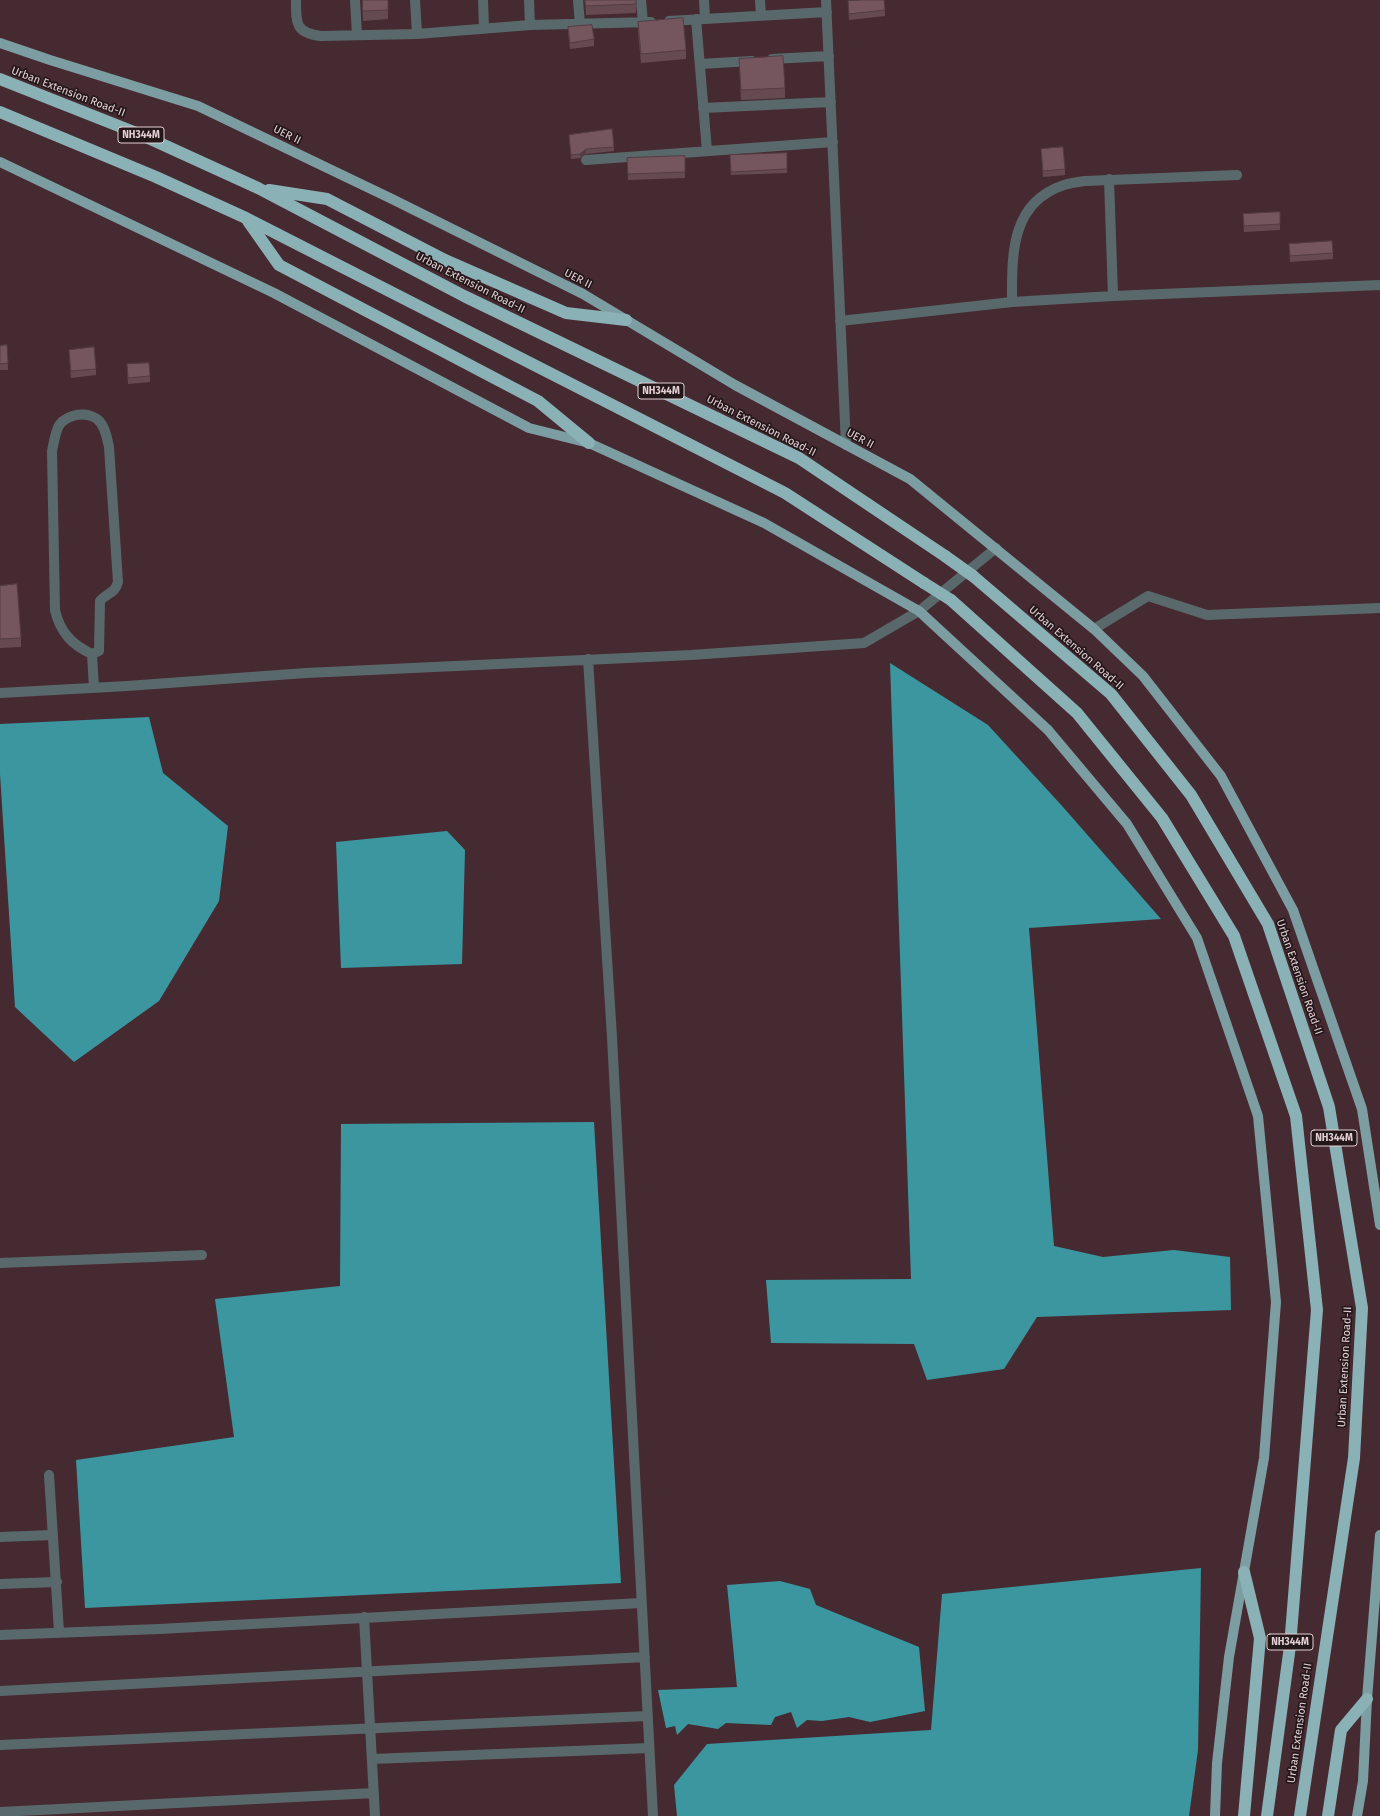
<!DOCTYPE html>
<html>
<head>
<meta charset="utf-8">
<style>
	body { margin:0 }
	canvas { display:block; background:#462a31 }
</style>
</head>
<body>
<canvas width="1380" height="1816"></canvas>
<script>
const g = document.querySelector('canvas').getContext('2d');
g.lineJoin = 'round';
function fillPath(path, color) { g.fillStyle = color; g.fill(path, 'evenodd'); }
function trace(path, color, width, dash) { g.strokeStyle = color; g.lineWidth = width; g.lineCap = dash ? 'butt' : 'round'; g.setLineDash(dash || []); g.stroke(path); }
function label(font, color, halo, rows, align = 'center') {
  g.font = font + ' "Fira Sans",sans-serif'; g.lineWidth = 3.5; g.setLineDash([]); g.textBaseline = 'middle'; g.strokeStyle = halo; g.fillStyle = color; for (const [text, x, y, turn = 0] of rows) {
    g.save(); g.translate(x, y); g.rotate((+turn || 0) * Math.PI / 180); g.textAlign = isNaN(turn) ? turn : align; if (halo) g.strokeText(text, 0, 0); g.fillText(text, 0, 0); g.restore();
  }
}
fillPath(new Path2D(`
	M890 663 988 725 1063 807 1161 919 1029 928 1054 1246 1103 1257 1174 1250 1230 1257 1231 1310 1037 1317 1004 1369 927 1380 914 1344 771 1343 766 1280 911 1279Z
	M149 717 163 773 228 826 219 901 159 1001 74 1062 15 1007 0 774V724Z
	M447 831 465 850 462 964 341 968 336 842Z
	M594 1122 621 1583 85 1608 76 1460 234 1437 215 1299 340 1286 341 1124Z
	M1201 1568 1198 1750 1189 1816H677L674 1785 707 1744 931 1730 942 1594Z
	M780 1581 810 1589 816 1605 919 1647 925 1711 870 1722 849 1717 822 1721 807 1720 797 1728 791 1712 775 1717 771 1725 726 1723 718 1729 688 1724 677 1735 675 1726 666 1728 658 1690 737 1687 727 1585Z`), '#3c969f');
trace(new Path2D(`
	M296 0C296 23 295 33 321 36L417 34 530 25 651 22
	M355 0 357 35
	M415 0 417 34
	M483 0 484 28
	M529 0 530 25
	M578 0 580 24
	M641 0 643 23
	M704 0 705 18
	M760 0 761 15
	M826 0 846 445
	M696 19 707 151
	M669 21 827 12
	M772 59 829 56
	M700 64 752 61
	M703 108 831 102
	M586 160 833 142
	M1109 179 1113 296
	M1012 302C1012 255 1010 203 1064 185 1070 183 1078 182 1085 181L1237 175
	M840 321 1012 302 1113 296 1380 285
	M1094 629 1148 596 1207 615 1380 608
	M92 654 99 651 100 601C106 593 115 594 118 582L109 447C107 438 105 425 97 419 86 411 69 414 60 424 55 431 54 443 52 451L55 610C60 632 72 645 92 654L94 688
	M588 659 612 1037 653 1816
	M0 693 127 686 306 673 691 655 864 643 919 611 996 548
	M0 1263 202 1255
	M49 1475 59 1632
	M0 1537 53 1535
	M0 1584 57 1582
	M364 1617 375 1816
	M0 1635 159 1629 641 1603
	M0 1691C215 1680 430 1667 645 1657
	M0 1745 647 1716
	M372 1759 649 1748
	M0 1812 374 1793`), '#59696b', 10);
trace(new Path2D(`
	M0 43 50 60 198 106 392 199 583 294 735 385 910 479 1094 629 1143 676 1221 776 1293 910 1362 1109 1380 1225
	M0 162 274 293 529 428 589 443 764 523 919 611 1048 730 1127 824 1197 938 1258 1116 1276 1302 1264 1458 1229 1657 1217 1763 1215 1816
	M1357 1816 1363 1781 1367 1699 1380 1535`), '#7c9da1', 10);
trace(new Path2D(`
	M0 79 144 136 258 188 464 296 799 458 945 556
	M0 112 156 177 246 218 785 493 924 583
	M269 190 327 199 445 260 566 313 626 320
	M248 221 279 265 538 401 589 443
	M973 576 1111 694 1191 795 1268 924 1329 1107 1362 1308 1354 1458 1300 1816
	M951 600 1077 713 1162 818 1234 936 1296 1116 1317 1310 1290 1646 1267 1816
	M1244 1816 1260 1638 1244 1572
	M1328 1816 1341 1730 1367 1699`), '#89b1b6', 12);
trace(new Path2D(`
	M945 556 973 576
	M924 583 951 600`), '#89b1b6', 12);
fillPath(new Path2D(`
	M362 0H388V19L363 21Z
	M585 0H636V13L586 15Z
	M848 1 885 10V16L849 20Z
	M638 22 686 50V59L641 63 638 32Z
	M568 27 594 39V46L570 49 568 33Z
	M739 59 785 88V98L741 100Z
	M569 135 614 147V151L586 154 580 158 571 159Z
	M1041 149 1065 169V175L1043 177Z
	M787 153V173L731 175 730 155Z
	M627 158 685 172V178L628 180Z
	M1280 212V230L1244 232 1243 214Z
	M1289 244 1333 253V259L1290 262Z
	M7 345 8 370H0V346Z
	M69 350 96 369V375L71 378 69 356Z
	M127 364 150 376V382L128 384Z
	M0 586 21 638V647L0 648Z`), '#654a51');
fillPath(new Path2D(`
	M586 149V154L580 158V154Z`), '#533c42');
const building = new Path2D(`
	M363 0H388V10L363 11Z
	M585 0H636V4L586 6Z
	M861 0H884L885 10 849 14 848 1Z
	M683 18 686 50 641 54 638 22Z
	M592 25 594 39 570 43 568 27Z
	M783 56 785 88 741 90 739 59Z
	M612 129 614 147 586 149 580 154 571 155 569 135Z
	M1063 147 1065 169 1043 171 1041 149Z
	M787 153V169L731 172 730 155Z
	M685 156V172L628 174 627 158Z
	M1280 212V224L1244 226 1243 214Z
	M1332 241 1333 253 1290 256 1289 244Z
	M7 345 8 363 0 364V346Z
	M94 347 96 369 71 371 69 350Z
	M149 363 150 376 128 378 127 364Z
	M17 584 21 638 0 639V586Z`);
fillPath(building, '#76565e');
trace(building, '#533c42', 1);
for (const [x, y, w] of [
	[141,135,46],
	[661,391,46],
	[1334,1138,46],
	[1290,1642,46]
]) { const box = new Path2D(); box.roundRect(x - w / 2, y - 8, w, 16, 3); g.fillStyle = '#24171a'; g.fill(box); trace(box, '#e2cfd3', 1); }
label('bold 10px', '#e2cfd3', null, [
	["NH344M",141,135],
	["NH344M",661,391],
	["NH344M",1334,1138],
	["NH344M",1290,1642]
]);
label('11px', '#e2cfd3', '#24171a', [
	["Urban Extension Road-II",68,92,21],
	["UER II",287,135,26],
	["UER II",578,279,27],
	["Urban Extension Road-II",470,283,27],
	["Urban Extension Road-II",761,426,27],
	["UER II",860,439,28],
	["Urban Extension Road-II",1076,648,41],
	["Urban Extension Road-II",1299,977,71],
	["Urban Extension Road-II",1345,1367,-87],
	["Urban Extension Road-II",1300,1723,-82]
]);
</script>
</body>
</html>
